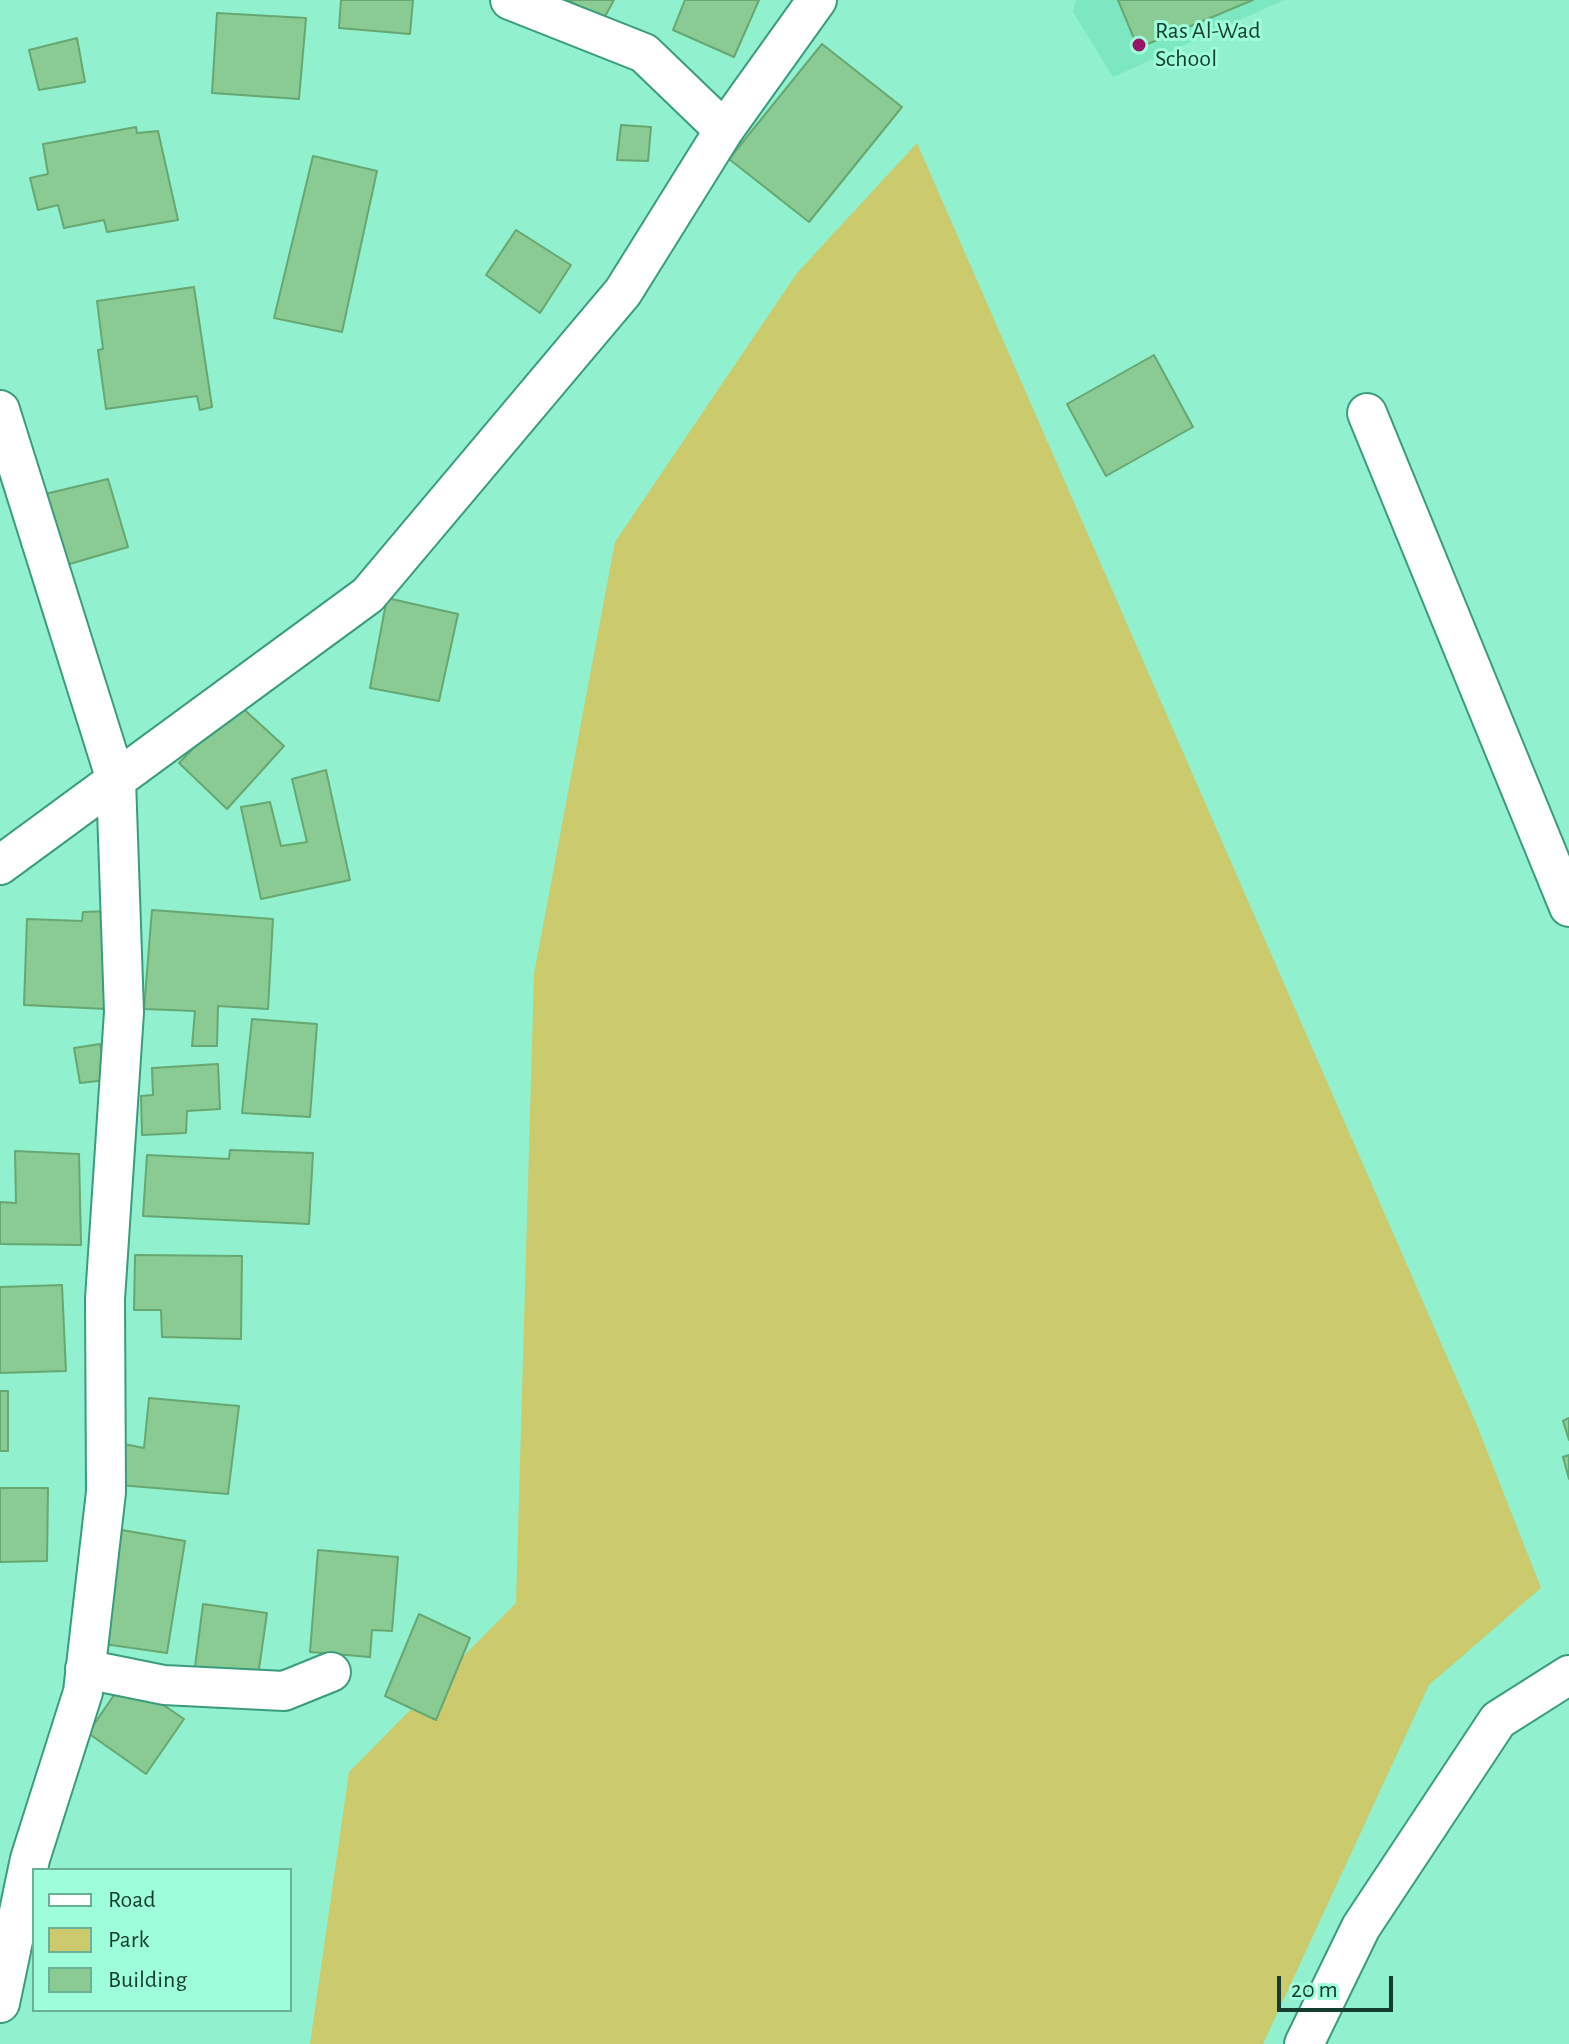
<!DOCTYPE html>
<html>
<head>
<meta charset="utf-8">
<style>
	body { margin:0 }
	#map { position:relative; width:1569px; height:2044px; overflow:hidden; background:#91f0cd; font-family:"Alegreya Sans",sans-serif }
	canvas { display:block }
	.legend { position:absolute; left:32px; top:1868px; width:260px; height:144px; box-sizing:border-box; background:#9efeda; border:2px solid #67b196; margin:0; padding:10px 14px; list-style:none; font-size:24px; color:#143d30 }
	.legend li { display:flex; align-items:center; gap:16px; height:40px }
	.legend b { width:40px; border:2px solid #67b196 }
	.scale { position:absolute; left:1277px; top:1976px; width:116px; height:36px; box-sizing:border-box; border:4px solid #143d30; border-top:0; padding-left:10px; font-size:24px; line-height:28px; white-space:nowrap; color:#143d30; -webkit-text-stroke:6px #9efeda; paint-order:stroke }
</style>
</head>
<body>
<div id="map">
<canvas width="1569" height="2044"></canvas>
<ul class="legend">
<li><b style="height:10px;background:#fff"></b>Road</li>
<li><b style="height:22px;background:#cbca6d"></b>Park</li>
<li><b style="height:22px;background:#89cb93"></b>Building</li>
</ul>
<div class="scale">20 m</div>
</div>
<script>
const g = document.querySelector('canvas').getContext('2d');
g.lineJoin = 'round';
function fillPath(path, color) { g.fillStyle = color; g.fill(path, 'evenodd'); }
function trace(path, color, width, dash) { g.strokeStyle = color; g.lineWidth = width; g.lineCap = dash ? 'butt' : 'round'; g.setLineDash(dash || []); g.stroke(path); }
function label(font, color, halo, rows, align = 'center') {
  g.font = font + ' "Alegreya Sans",sans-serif'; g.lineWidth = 6; g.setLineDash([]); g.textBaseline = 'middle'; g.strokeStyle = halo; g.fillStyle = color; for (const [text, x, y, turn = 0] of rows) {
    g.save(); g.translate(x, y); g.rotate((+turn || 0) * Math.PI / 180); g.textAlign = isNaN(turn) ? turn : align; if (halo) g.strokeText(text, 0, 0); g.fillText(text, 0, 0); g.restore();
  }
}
fillPath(new Path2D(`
	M1076 0H1284L1113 77 1073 12Z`), '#7ce7c1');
fillPath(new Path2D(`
	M917 143 1476 1423 1541 1588 1429 1685 1263 2044H310L349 1772 516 1603 534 974 615 542 797 273Z`), '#cbca6d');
const building = new Path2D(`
	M341 0H413L410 34 339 28Z
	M568 0H614L603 20Z
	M685 0H759L734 57 673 30Z
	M1118 0H1253L1138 48Z
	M217 13 306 18 299 99 212 93Z
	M77 38 85 82 39 90 29 50Z
	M822 44 902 107 809 222 729 159Z
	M621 125 651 127 648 161 617 160Z
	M136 127 137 133 158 131 178 220 107 232 104 220 64 228 58 205 38 210 30 178 48 174 43 144Z
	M313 156 377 171 342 332 274 318Z
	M516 230 571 265 540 313 486 275Z
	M194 287 212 407 200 410 197 396 106 409 98 350 103 349 97 301Z
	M1154 355 1193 427 1106 476 1067 404Z
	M108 479 128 547 66 565 45 494Z
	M387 598 458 614 439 701 370 688Z
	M237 703 284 746 227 809 179 763Z
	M326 770 350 880 261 899 241 807 270 802 281 846 307 842 292 779Z
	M152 910 273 919 268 1009 218 1006 217 1046H192L195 1011 144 1009Z
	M110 911 107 1009 24 1005 27 919 82 921 83 912Z
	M252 1019 317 1024 310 1117 242 1113Z
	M100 1044 107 1080 80 1083 74 1048Z
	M218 1064 220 1109 187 1111 186 1133 142 1135 141 1096 153 1095 152 1068Z
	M230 1150 313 1153 309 1224 143 1216 147 1155 229 1159Z
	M15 1151 79 1154 81 1245 0 1244V1202L16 1203Z
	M135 1255 242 1256 241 1339 162 1337 161 1310H134Z
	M62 1285 66 1371 0 1373V1287Z
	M0 1391H8V1451H0Z
	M149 1398 239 1406 228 1494 119 1485 124 1444 144 1448Z
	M1569 1418V1440L1563 1421Z
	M1569 1455V1479L1563 1457Z
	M0 1488H48L47 1561 0 1562Z
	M122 1530 185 1541 167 1653 104 1644Z
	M318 1550 398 1557 392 1631 372 1630 370 1657 310 1652Z
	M203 1604 267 1613 258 1676 195 1667Z
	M419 1614 470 1638 436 1720 385 1696Z
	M125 1679 184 1719 146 1774 88 1733Z`);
fillPath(building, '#89cb93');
trace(building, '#67a771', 2);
const minor = new Path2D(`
	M510 0 644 53 724 130
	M0 410 116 780 124 1012 105 1299 106 1492 83 1692 30 1859 0 2003
	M1367 413 1569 907
	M0 865 368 595 623 292 724 130 817 0
	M85 1669 164 1685 284 1691 331 1672
	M1304 2044 1361 1927 1498 1720 1569 1675`);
trace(minor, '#3a9c7d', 42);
trace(minor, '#fff', 38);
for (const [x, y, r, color] of [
	[1139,45,8,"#991569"]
]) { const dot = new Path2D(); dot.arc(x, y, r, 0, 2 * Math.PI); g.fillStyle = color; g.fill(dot); trace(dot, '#9efeda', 3); }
label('24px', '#143d30', '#9efeda', [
	["Ras Al-Wad",1155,31],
	["School",1155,59]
], 'left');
</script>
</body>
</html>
